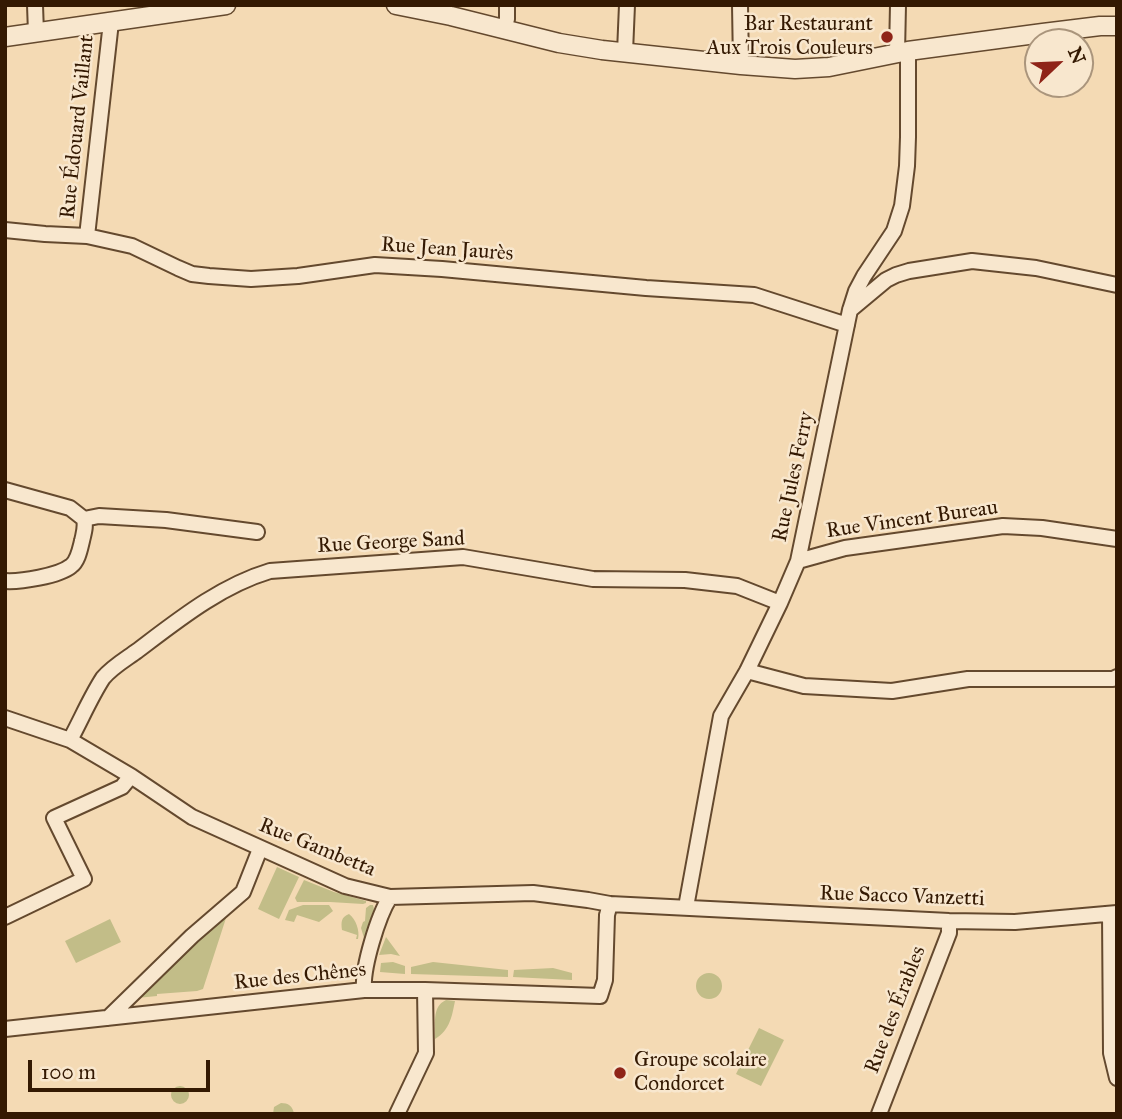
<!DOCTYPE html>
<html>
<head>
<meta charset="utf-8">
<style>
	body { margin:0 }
	#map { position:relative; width:1122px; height:1119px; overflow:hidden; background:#f4dab4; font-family:"IM FELL Great Primer",serif }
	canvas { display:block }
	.frame { position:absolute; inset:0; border:7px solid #341902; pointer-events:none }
	.north { position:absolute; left:1024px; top:28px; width:70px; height:70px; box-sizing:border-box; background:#f8e7ce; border:2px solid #aa957c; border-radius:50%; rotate:67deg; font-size:19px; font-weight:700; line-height:28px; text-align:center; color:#341902 }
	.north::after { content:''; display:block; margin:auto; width:24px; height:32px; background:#8f2418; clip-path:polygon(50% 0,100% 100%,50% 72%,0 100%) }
	.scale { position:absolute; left:28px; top:1060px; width:182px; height:32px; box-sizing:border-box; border:4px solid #341902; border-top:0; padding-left:9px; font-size:21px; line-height:24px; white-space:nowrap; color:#341902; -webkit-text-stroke:5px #f8e7ce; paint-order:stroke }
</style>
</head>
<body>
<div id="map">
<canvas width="1122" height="1119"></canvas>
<div class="frame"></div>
<div class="north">N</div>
<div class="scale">100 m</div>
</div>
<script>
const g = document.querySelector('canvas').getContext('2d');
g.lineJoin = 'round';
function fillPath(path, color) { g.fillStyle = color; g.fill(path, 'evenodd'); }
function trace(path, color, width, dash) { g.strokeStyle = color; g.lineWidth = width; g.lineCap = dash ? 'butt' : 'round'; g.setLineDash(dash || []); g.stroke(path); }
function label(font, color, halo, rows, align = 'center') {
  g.font = font + ' "IM FELL Great Primer",serif'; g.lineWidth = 5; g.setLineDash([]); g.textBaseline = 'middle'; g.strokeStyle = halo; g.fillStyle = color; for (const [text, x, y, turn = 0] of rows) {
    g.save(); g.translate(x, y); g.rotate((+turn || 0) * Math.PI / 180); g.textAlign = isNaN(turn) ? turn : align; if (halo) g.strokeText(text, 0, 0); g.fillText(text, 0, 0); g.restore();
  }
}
fillPath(new Path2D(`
	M277 867 299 877 279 919 258 909Z
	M304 880 334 892 366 901V903L363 904 330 902H297L295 898Z
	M303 905H329L333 911 319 922 297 915 294 922 285 920 289 910Z
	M370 905H373L374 909 364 938 361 928 363 922 365 921 366 908Z
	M349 914C356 919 360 931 358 939H356L357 935 342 930C341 922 341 917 349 914Z
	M227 915 203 989 197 991 157 994V996L137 998 223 916Z
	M110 919 121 942 76 963 65 941Z
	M386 937 400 956 391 954 379 955Z
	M393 962 405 966V974L380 972 381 963Z
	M433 962 508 970V977L411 974V967Z
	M553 968 572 973V980L513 977 514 970Z
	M696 986a13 13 0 1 1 26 0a13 13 0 1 1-26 0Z
	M446 1000 455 1001C452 1016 450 1030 435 1039 436 1025 431 1007 446 1000Z
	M759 1028 784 1040 761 1086 736 1074Z
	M171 1095a9 9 0 1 1 18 0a9 9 0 1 1-18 0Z
	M281 1103C288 1103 293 1106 294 1114H273L274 1107Z`), '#c2bd88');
const minor = new Path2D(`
	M35 5 36 33
	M740 5 741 65
	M504 29 507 19V5
	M625 52 627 5
	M897 53 898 5
	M5 230 45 234 87 236 132 246 178 268 192 274 209 276 251 279 298 276 375 265 442 269 646 288 754 295 847 325
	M87 236 111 22
	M850 310 886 280 896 275 909 271 972 261 1036 268 1117 285
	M5 490 70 508 84 519
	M84 519 99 516 166 520 257 532
	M798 561 845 548 1003 526 1042 528 1117 539
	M5 581C20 582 59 576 71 566 78 561 80 549 82 541 84 532 86 527 84 519
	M747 671 804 686 892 691 968 679H1113L1117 677
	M5 718 70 740 131 776 192 817 345 886 390 897 533 893 588 900 610 904 949 921 1015 922 1117 913
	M70 740C81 720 90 698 103 678 112 667 126 659 137 651 178 620 220 586 270 571L463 557 593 579 685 580 737 586 780 603
	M686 907 721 716 747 671 780 603 798 561 850 310 856 291 864 276 894 231 902 206 907 166 908 137V51
	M1110 914 1111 1053 1117 1078
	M5 917 84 879 54 818 122 787 131 776
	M364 990C362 968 378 916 390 897
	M108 1018 192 936 243 892 260 849
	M5 1029 364 990H425L600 996 605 980 607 915 610 904
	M397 1114 426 1053 425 990
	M879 1114 949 933V921`);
const tertiary = new Path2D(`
	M396 5 451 16 559 43 602 50 741 65 795 69 829 67 908 51 1043 33 1100 26H1117
	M5 37 226 5`);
trace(minor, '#64492e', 18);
trace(tertiary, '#64492e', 21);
trace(minor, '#f8e7ce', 14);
trace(tertiary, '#f8e7ce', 18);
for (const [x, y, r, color] of [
	[887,37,7,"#8f2418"],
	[620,1073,7,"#8f2418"]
]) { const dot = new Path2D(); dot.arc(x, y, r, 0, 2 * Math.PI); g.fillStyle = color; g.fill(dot); trace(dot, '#f8e7ce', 2.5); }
label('21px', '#341902', '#f8e7ce', [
	["Bar Restaurant",873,25],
	["Aux Trois Couleurs",873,49],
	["Groupe scolaire",634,1061,"left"],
	["Condorcet",634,1085,"left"]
], 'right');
label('21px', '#341902', '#f8e7ce', [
	["Rue Édouard Vaillant",78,127,-84],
	["Rue Jean Jaurès",447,250,4],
	["Rue Jules Ferry",794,477,-78],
	["Rue Vincent Bureau",912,520,-8],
	["Rue George Sand",391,543,-3],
	["Rue Gambetta",317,848,22],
	["Rue Sacco Vanzetti",902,897,2],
	["Rue des Chênes",300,977,-6],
	["Rue des Érables",896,1010,-69]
]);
</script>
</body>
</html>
